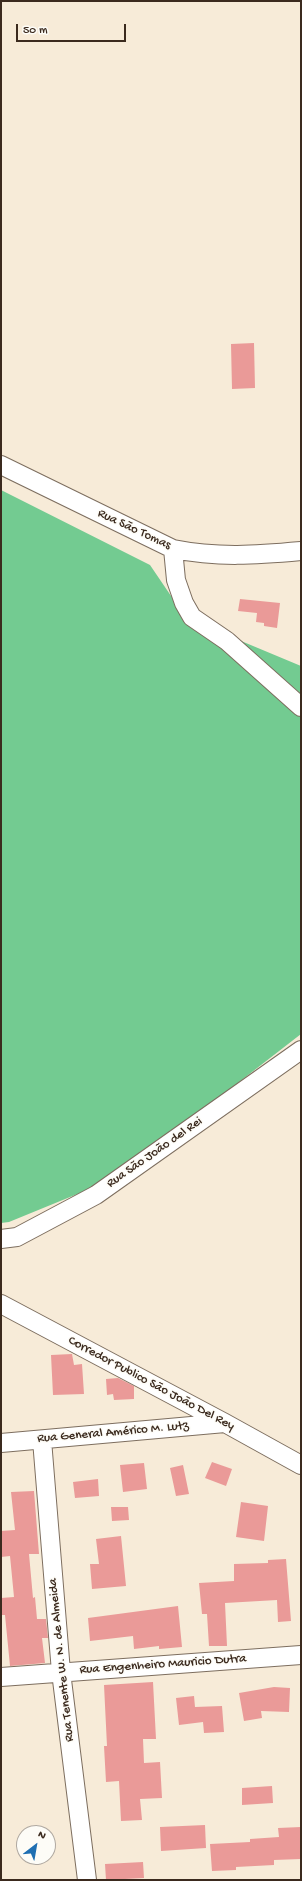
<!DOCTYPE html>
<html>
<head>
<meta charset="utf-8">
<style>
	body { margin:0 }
	#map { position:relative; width:302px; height:1881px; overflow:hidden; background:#f7ebd8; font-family:"Gochi Hand",sans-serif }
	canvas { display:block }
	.frame { position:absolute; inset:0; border:2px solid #3b2a1e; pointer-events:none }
	.north { position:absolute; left:16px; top:1825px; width:40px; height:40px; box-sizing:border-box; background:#fdfcf7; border:1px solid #afa8a0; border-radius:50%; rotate:31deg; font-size:11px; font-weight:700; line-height:16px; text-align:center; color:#3b2a1e }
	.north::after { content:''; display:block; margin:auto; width:14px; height:18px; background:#1f6fb2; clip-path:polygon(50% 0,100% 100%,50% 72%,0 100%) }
	.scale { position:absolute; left:16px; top:24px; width:110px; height:18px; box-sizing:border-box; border:2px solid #3b2a1e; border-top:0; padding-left:5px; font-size:12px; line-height:14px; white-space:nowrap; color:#3b2a1e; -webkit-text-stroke:3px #fdfcf7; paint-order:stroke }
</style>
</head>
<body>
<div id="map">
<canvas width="302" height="1881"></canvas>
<div class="frame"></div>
<div class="north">N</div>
<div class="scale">50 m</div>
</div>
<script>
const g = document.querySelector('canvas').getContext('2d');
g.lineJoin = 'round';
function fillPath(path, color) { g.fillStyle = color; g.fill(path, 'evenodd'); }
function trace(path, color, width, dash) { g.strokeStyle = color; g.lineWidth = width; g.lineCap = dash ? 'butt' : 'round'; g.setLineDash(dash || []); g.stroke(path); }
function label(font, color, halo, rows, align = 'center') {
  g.font = font + ' "Gochi Hand",sans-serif'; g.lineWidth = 3; g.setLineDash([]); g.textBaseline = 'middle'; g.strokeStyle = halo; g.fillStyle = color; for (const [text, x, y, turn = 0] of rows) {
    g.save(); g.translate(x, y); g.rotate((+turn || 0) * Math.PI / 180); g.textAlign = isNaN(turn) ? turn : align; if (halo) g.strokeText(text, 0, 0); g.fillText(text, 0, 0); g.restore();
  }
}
fillPath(new Path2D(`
	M1 490 150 565 186 618 301 666V1034L114 1179 9 1222 1 1223Z`), '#73cb91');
fillPath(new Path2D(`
	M254 343 255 388 232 389 231 344Z
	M240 599 280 603 277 628 264 626V623L256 622 257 613 238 611Z
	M72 1354 74 1365 82 1364 84 1394 53 1395 51 1355Z
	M118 1378 134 1386V1399L114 1400 113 1394 107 1395 106 1379Z
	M212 1462 232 1469 226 1486 205 1478Z
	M144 1463 147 1489 123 1492 120 1465Z
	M183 1465 189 1494 176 1496 170 1468Z
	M98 1479 99 1496 75 1498 73 1482Z
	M34 1491 39 1554H29L33 1598 35 1597 37 1619H46L48 1638H42L45 1663 10 1666 5 1615H1V1598L14 1597 10 1556 1 1557V1531L15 1530 11 1492Z
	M241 1502 268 1506 264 1541 236 1537Z
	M111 1507H128L129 1520 112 1521Z
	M121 1536 126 1586 92 1589 90 1564H99L96 1539Z
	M286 1559 291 1621 278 1622 277 1600 225 1603 227 1646H209L207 1614H202L199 1583 234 1581V1564L268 1563V1560Z
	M178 1606 182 1647 159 1649V1646L134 1649 133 1636 90 1641 88 1618Z
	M153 1682 156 1739H143L144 1763 160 1762 162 1798 140 1799 142 1820 121 1821 119 1781 106 1782 104 1746H107L104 1685Z
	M274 1687 290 1688 289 1712 261 1711 262 1718 244 1721 239 1693Z
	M194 1696 195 1707 222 1706 224 1732 204 1733 203 1722 179 1725 176 1698Z
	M272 1786 273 1803 242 1805V1788Z
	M205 1825 206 1848 161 1851 160 1827Z
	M301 1827V1859L274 1860V1865L236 1867V1870L212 1871 210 1844 250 1842V1839L279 1837 278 1828Z
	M143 1862 144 1878 106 1880 105 1864Z`), '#ea9a98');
const minor = new Path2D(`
	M1 465 173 549C218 558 257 555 301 551
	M173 549 176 580 184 603 192 617 227 641 301 707
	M1 1239 17 1237 96 1195 301 1050
	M1 1304 225 1423 301 1465
	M42 1440 61 1672 87 1880
	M1 1443 225 1423
	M1 1677 301 1655`);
trace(minor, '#7d6e5f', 20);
trace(minor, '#fff', 18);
label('13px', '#3b2a1e', '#fdfcf7', [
	["Rua São Tomas",134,530,25],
	["Rua São João del Rei",155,1153,-35],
	["Corredor Publico São João Del Rey",151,1384,28],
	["Rua General Américo M. Lutz",113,1433,-5],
	["Rua Tenente W. N. de Almeida",62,1660,-96],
	["Rua Engenheiro Mauricio Dutra",163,1665,-4]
]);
</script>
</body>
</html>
